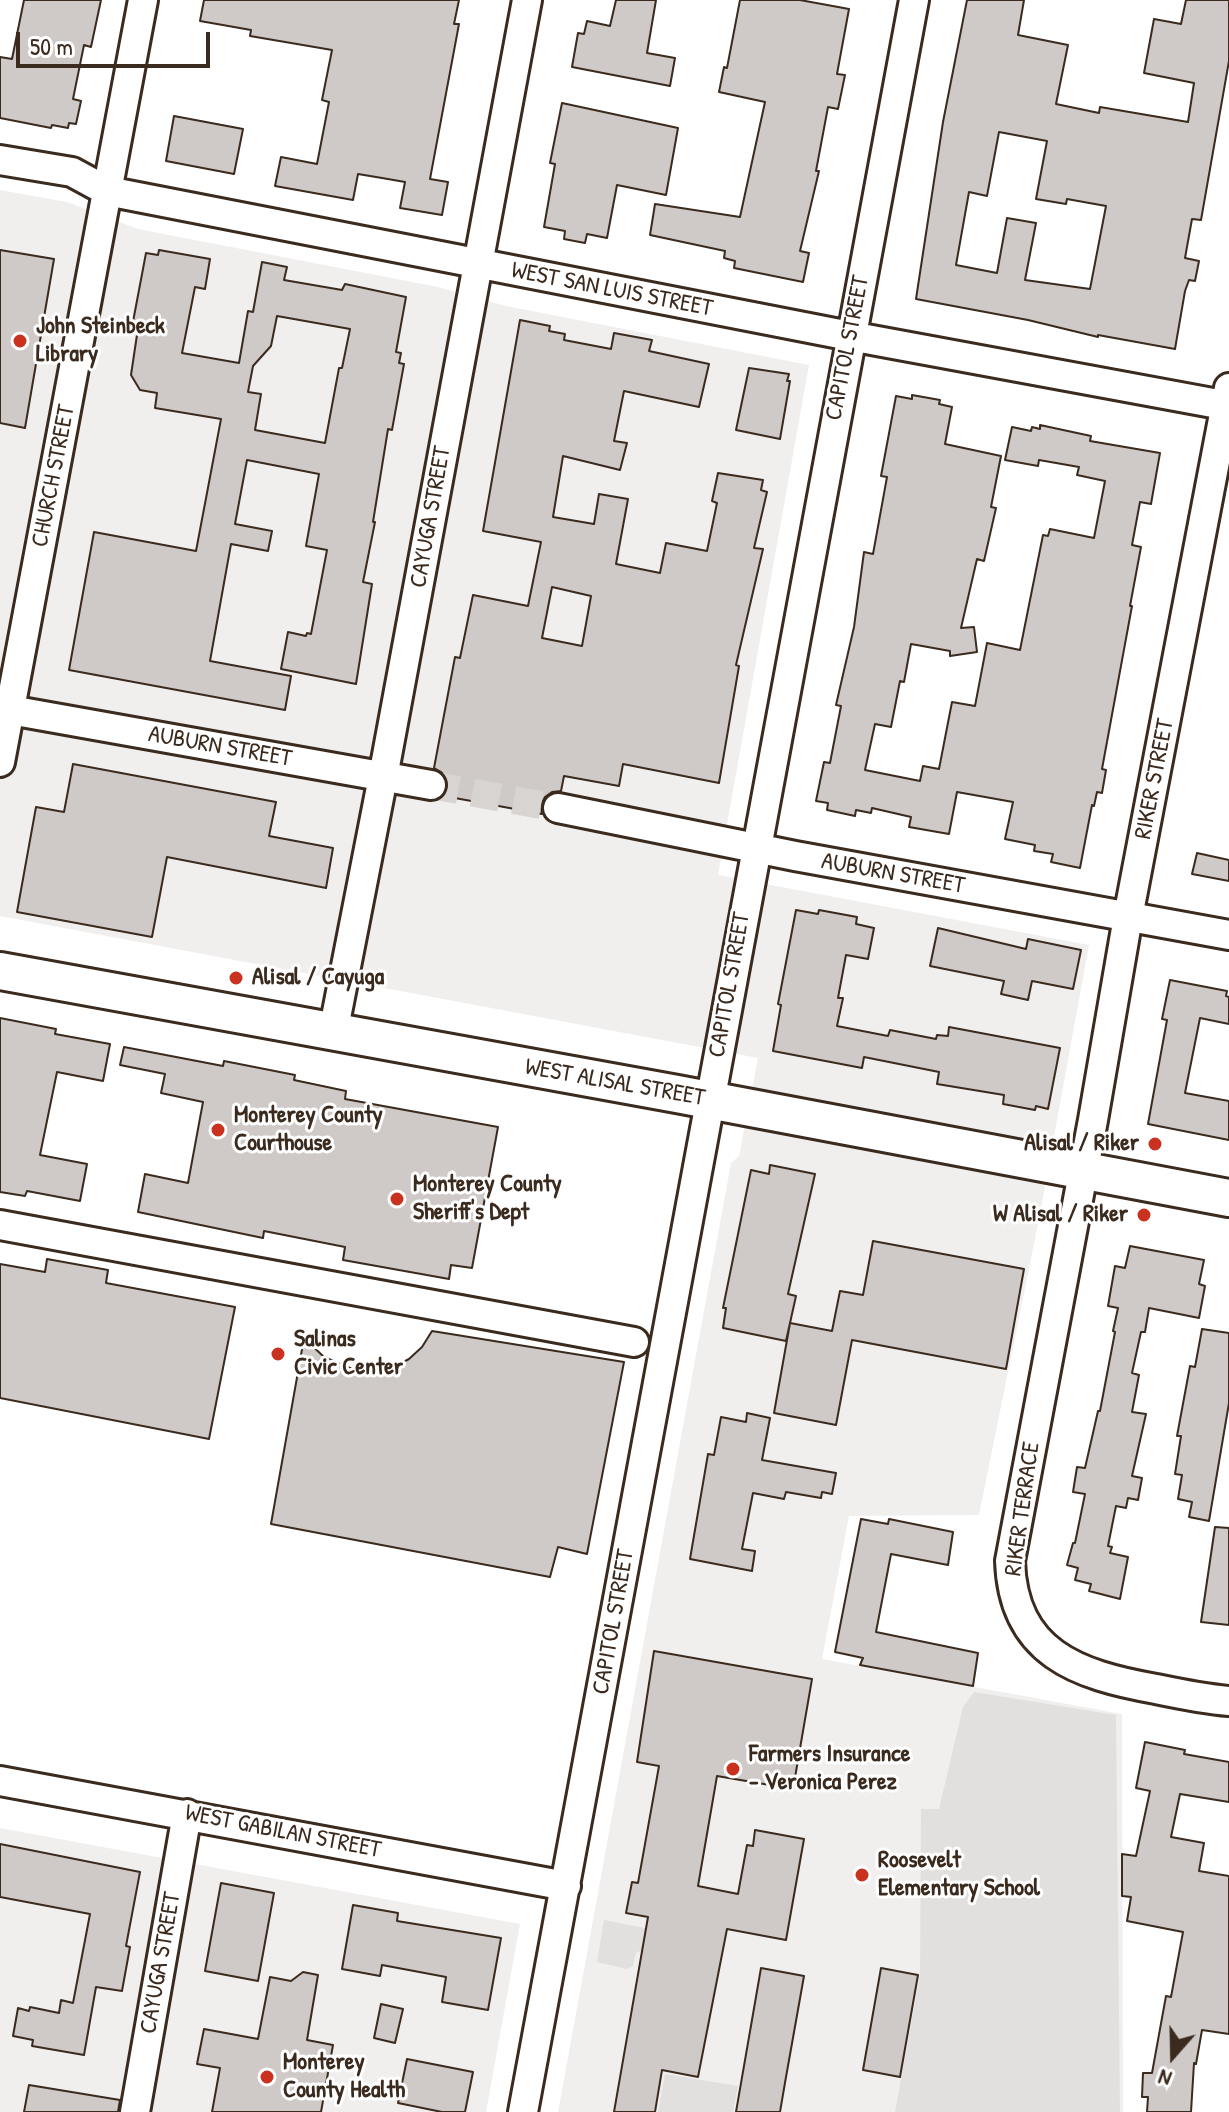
<!DOCTYPE html>
<html>
<head>
<meta charset="utf-8">
<style>
	body { margin:0 }
	#map { position:relative; width:1229px; height:2112px; overflow:hidden; background:#fff; font-family:"Patrick Hand",sans-serif }
	canvas { display:block }
	.north { position:absolute; left:1133px; top:2016px; width:80px; height:80px; -webkit-text-stroke:6px #fff; paint-order:stroke; rotate:200deg; font-size:22px; font-weight:700; line-height:32px; text-align:center; color:#3b2a1e }
	.north::after { content:''; display:block; margin:auto; width:28px; height:36px; background:#3b2a1e; clip-path:polygon(50% 0,100% 100%,50% 72%,0 100%) }
	.scale { position:absolute; left:16px; top:32px; width:194px; height:36px; box-sizing:border-box; border:4px solid #3b2a1e; border-top:0; padding-left:10px; font-size:24px; line-height:28px; white-space:nowrap; color:#3b2a1e; -webkit-text-stroke:6px #fff; paint-order:stroke }
</style>
</head>
<body>
<div id="map">
<canvas width="1229" height="2112"></canvas>
<div class="north">N</div>
<div class="scale">50 m</div>
</div>
<script>
const g = document.querySelector('canvas').getContext('2d');
g.lineJoin = 'round';
function fillPath(path, color) { g.fillStyle = color; g.fill(path, 'evenodd'); }
function trace(path, color, width, dash) { g.strokeStyle = color; g.lineWidth = width; g.lineCap = dash ? 'butt' : 'round'; g.setLineDash(dash || []); g.stroke(path); }
function label(font, color, halo, rows, align = 'center') {
  g.font = font + ' "Patrick Hand",sans-serif'; g.lineWidth = 6; g.setLineDash([]); g.textBaseline = 'middle'; g.strokeStyle = halo; g.fillStyle = color; for (const [text, x, y, turn = 0] of rows) {
    g.save(); g.translate(x, y); g.rotate((+turn || 0) * Math.PI / 180); g.textAlign = isNaN(turn) ? turn : align; if (halo) g.strokeText(text, 0, 0); g.fillText(text, 0, 0); g.restore();
  }
}
fillPath(new Path2D(`
	M0 190 67 202 138 229 438 287 506 306 809 365 718 875 1089 945 1038 1224 979 1515 849 1516 822 1659 1122 1714 1123 2112H558L731 1163 739 1156 758 1058 0 916Z
	M0 1828 520 1924 486 2112H0Z`), '#f1efee');
fillPath(new Path2D(`
	M974 1692 1116 1715 1120 2112H895L920 1975 921 1809H939L963 1707Z
	M604 1920 650 1929 644 1949 636 1953 633 1966 627 1969 597 1962Z
	M665 2074 738 2086 733 2112H658Z`), '#e2e0de');
const building = new Path2D(`
	M24 0H101L91 47 84 45 73 99 81 101 76 124 69 123 68 128 52 125 51 128 0 118V57L12 59Z
	M204 0H459L454 24H459L430 179 448 182 442 215 400 208 405 182 382 178 358 174 353 200 275 186 281 157 317 164 329 102 322 100 332 50 250 36 251 30 200 21Z
	M616 0H656L647 53 675 58 670 86 572 67 578 33 584 34 587 21 610 26Z
	M740 0H800L849 9 837 74 845 75 838 109 828 107 816 171H819L800 251 809 253 803 282 734 268 735 261 724 258 725 251 650 235 655 204 740 217 765 102 719 92 724 67 727 68Z
	M967 0H1024L1018 35 1068 45 1056 104 1099 113 1100 107 1188 122 1194 83 1144 73 1154 19 1181 24 1186 0H1229V61L1201 220 1192 219 1185 258 1199 261 1195 281 1189 280 1185 291 1175 349 1098 335V337L1028 320 916 299 943 122ZM999 132 1047 141 1036 199 1066 204 1067 199 1106 206 1090 289 1025 280 1036 223 1007 218 997 273 956 265 969 192 987 196Z
	M562 103 678 128 666 195 617 185 607 238 587 234 585 243 564 239 565 231 544 227 555 164 550 163Z
	M174 116 243 129 234 174 166 161Z
	M0 250 54 259 25 428 0 423Z
	M159 250 210 259 205 289 195 287 182 353 239 363 248 311 253 312 262 262 287 267 284 280 342 290 345 284 406 297 396 352 401 353 399 363 404 364 392 430 388 429 373 522H375L363 582 372 584 356 684 281 669 288 632 306 636 307 633 311 634 327 550 306 546 319 474 247 460 235 524 272 531 268 551 231 544 210 661 291 676 285 710 69 670 94 532 196 551 221 419 155 408 157 393 140 390 131 375 138 328 132 327 146 253 158 255ZM277 316 350 329 342 368H339L325 443 255 430 261 394 248 392 253 366 271 346Z
	M520 320 550 326 549 331 565 334 564 340 611 349 614 333 652 340 649 351 709 364 699 407 624 391 614 441 627 443 620 470 563 456 553 517 594 524 599 494 628 499 616 564 660 573 666 543 707 551 717 503 712 501 718 473 763 480 761 490 767 492 754 548 763 549 736 665 739 666 719 783 623 764 619 786 564 776 561 791 552 792 545 797 541 805 542 814 444 796 448 787 447 779 441 772 434 768 455 657 460 658 473 595 528 606 541 542 483 531ZM552 587 591 596 582 646 542 638Z
	M749 368 789 374 787 381H790L780 439 736 430Z
	M912 395 940 400 939 404 952 407 945 444 1001 456 991 507 996 508 984 561 977 559 961 628 974 627 977 652 950 656V651L911 644 904 682 900 681 891 727 875 724 865 770 920 781 923 766 939 769 952 702 975 706 987 643 1020 650 1043 535 1048 536 1050 529 1094 538 1105 481 1077 475 1079 467 1039 460 1038 466 1005 460 1012 427 1031 431 1032 427 1040 429V425L1091 436 1090 441 1160 453 1151 504 1140 502 1132 545 1141 547 1130 606H1132L1102 769 1106 770 1102 793 1097 792 1094 806 1092 805 1080 868 1051 862 1053 854 1034 851 1035 845 1005 839 1013 802 957 792 949 834 909 827 911 817 872 808 871 813 856 810 855 816 827 810 828 803 816 801 824 762 830 763 841 706 836 705 854 627 864 552 873 554 887 477 881 476 896 396 912 399Z
	M73 764 276 802 269 836 333 848 326 888 167 857 152 937 17 912 36 807 64 812Z
	M1197 853 1229 860V881L1192 874Z
	M796 910 818 914 819 910 857 917 856 924 874 928 868 959 846 955 838 998H843L837 1026 888 1036 890 1030 936 1039 937 1035 948 1036 949 1027 1060 1048 1048 1109 1036 1106 1035 1110 1003 1104 1004 1095 937 1084 939 1072 864 1057 862 1068 773 1051 781 1005 778 1004Z
	M938 928 1026 949 1028 939 1081 950 1073 989 1032 981 1028 1000 1001 994 1004 981 930 966Z
	M1170 980 1227 991 1226 996 1229 997V1024L1200 1018 1185 1093 1229 1101V1140L1148 1124 1167 1020 1162 1019Z
	M0 1018 56 1029 55 1034 110 1044 103 1081 57 1072 40 1155 87 1164 80 1201 27 1191 25 1196 0 1192Z
	M124 1047 223 1066 224 1061 295 1075 294 1080 346 1091 345 1099 498 1127 472 1268 451 1265 449 1279 343 1260 345 1247 264 1231 263 1238 138 1212 145 1174 188 1183 203 1102 161 1093 165 1074 120 1065Z
	M770 1165 815 1174 788 1294 796 1296 786 1341 723 1328 726 1308H723L751 1170 769 1174Z
	M873 1241 1024 1269 1006 1369 852 1340 836 1425 774 1413 790 1323 832 1331 840 1291 863 1295Z
	M1130 1246 1204 1260 1199 1284 1205 1286 1199 1318 1149 1308 1145 1332H1141L1132 1373 1139 1375 1132 1412 1146 1414 1132 1476 1142 1478 1138 1500 1128 1498 1126 1508 1116 1506 1108 1546 1112 1547 1110 1553 1128 1557 1120 1599 1089 1591 1091 1584 1075 1580 1078 1568 1067 1565 1073 1543H1075L1085 1494 1073 1492 1077 1467 1085 1468 1098 1411H1100L1115 1332 1113 1331 1118 1308 1108 1306 1115 1266 1125 1268Z
	M47 1259 108 1270 106 1283 235 1307 209 1439 0 1398V1264L45 1272Z
	M1202 1329 1229 1333V1403L1209 1521 1189 1517 1192 1502 1178 1499 1182 1475 1175 1474 1181 1436H1177L1190 1366 1195 1367Z
	M432 1331 624 1362 587 1554 558 1547 550 1577 271 1524 304 1338 324 1357 355 1370 373 1372 390 1369 409 1359 422 1347Z
	M747 1413 770 1418 762 1460 836 1473 832 1494 822 1492 821 1498 786 1492 784 1499 753 1493 742 1549 755 1551 752 1571 690 1559 708 1454 714 1455 721 1417 746 1422Z
	M861 1519 888 1524 889 1519 953 1532 948 1565 891 1554 876 1632 978 1653 973 1686 860 1665 863 1658 835 1652Z
	M1215 1527 1229 1528V1625L1201 1622Z
	M654 1651 812 1679 793 1789 717 1776 698 1886 738 1894 747 1845 753 1846 755 1830 804 1839 786 1940 727 1929 698 2077 662 2070 655 2112H614L648 1917 626 1913 632 1882 638 1883 659 1766 637 1762Z
	M1145 1742 1185 1750 1184 1754 1229 1762V1802L1180 1794 1171 1837 1204 1843 1199 1871 1229 1876V2034L1202 2030 1196 2064 1194 2063 1191 2112H1147L1148 2097H1142L1143 2073H1152L1166 1996 1171 1997 1183 1932 1127 1921 1131 1897 1122 1896V1854L1136 1856 1150 1791 1136 1788Z
	M0 1844 140 1872 126 1946 130 1947 122 1991 96 1987 84 2055 32 2046 33 2040 13 2036 18 2008 29 2011 30 2007 59 2013 61 2000 73 2003 90 1914 0 1897Z
	M221 1883 274 1893 258 1981 205 1971Z
	M353 1905 398 1913 397 1921 501 1938 488 2010 442 2002 446 1977 382 1965 380 1976 342 1969Z
	M761 1968 804 1976 786 2077 780 2112H736Z
	M881 1968 918 1975 900 2077 863 2070Z
	M303 1972 318 1975 307 2040 333 2045 321 2112H212L220 2068 197 2064 204 2029 258 2039 270 1977 291 1981Z
	M381 2004 403 2009 395 2043 374 2038Z
	M407 2059 473 2072 465 2112H442L398 2103Z
	M29 2085 120 2100 118 2112H24Z`);
fillPath(building, '#cfcac7');
trace(building, '#3b2a1e', 2);
trace(new Path2D(`
	M431 785 558 808`), '#d8d4d2', 28, [28, 14]);
const minor = new Path2D(`
	M0 160 72 172 107 191 850 336 1229 406
	M1229 388 1128 917 1093 1120 1010 1561C1013 1653 1077 1675 1156 1689 1180 1694 1204 1699 1229 1701
	M10 710 431 785
	M0 762 143 0
	M558 808 795 856 1229 935
	M333 1033 383 777 527 0
	M0 1225 634 1342
	M0 1781 566 1886
	M135 2112 187 1814
	M523 2112 914 0`);
const major = new Path2D(`
	M0 971 677 1094 1229 1198`);
trace(minor, '#3b2a1e', 34);
trace(major, '#3b2a1e', 42);
trace(minor, '#fff', 28);
trace(major, '#fff', 36);
for (const [x, y, r, color] of [
	[20,341,8,"#c8321e"],
	[236,978,8,"#c8321e"],
	[218,1130,8,"#c8321e"],
	[1155,1144,8,"#c8321e"],
	[397,1199,8,"#c8321e"],
	[1144,1215,8,"#c8321e"],
	[278,1354,8,"#c8321e"],
	[733,1769,8,"#c8321e"],
	[862,1875,8,"#c8321e"],
	[267,2077,8,"#c8321e"]
]) { const dot = new Path2D(); dot.arc(x, y, r, 0, 2 * Math.PI); g.fillStyle = color; g.fill(dot); trace(dot, '#fff', 3); }
label('24px', '#3b2a1e', '#fff', [
	["WEST SAN LUIS STREET",612,290,11],
	["CAPITOL STREET",848,348,-79],
	["CHURCH STREET",54,476,-79],
	["CAYUGA STREET",431,517,-80],
	["AUBURN STREET",220,747,10],
	["RIKER STREET",1155,779,-79],
	["AUBURN STREET",893,874,10],
	["CAPITOL STREET",730,985,-80],
	["WEST ALISAL STREET",615,1083,10],
	["RIKER TERRACE",1023,1509,-82],
	["CAPITOL STREET",614,1622,-80],
	["WEST GABILAN STREET",283,1832,11],
	["CAYUGA STREET",161,1963,-80]
]);
label('bold 24px', '#3b2a1e', '#fff', [
	["John Steinbeck",36,327],
	["Library",36,355],
	["Alisal / Cayuga",252,978],
	["Monterey County",234,1116],
	["Courthouse",234,1144],
	["Alisal / Riker",1139,1144,"right"],
	["Monterey County",413,1185],
	["Sheriff's Dept",413,1213],
	["W Alisal / Riker",1128,1215,"right"],
	["Salinas",294,1340],
	["Civic Center",294,1368],
	["Farmers Insurance",749,1755],
	["- Veronica Perez",749,1783],
	["Roosevelt",878,1861],
	["Elementary School",878,1889],
	["Monterey",283,2063],
	["County Health",283,2091]
], 'left');
</script>
</body>
</html>
